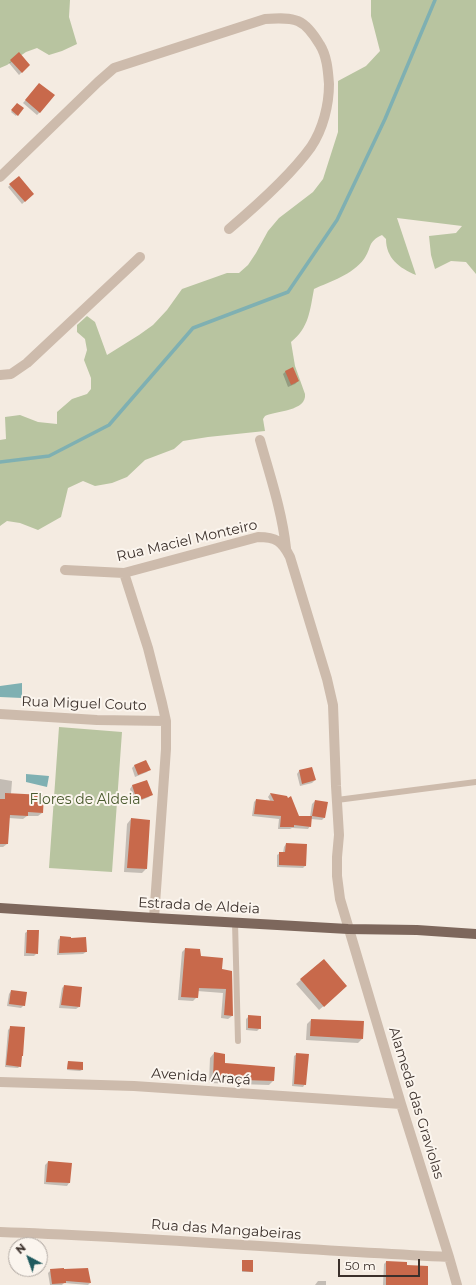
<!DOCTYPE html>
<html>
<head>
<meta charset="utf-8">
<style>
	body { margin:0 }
	#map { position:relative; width:476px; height:1285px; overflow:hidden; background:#f4ebe1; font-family:Montserrat,sans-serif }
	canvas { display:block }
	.north { position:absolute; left:8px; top:1237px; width:40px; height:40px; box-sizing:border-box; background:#fbf5ee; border:1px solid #aea6a0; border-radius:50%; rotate:319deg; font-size:11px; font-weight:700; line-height:16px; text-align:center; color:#3b302b }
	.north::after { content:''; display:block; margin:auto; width:14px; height:18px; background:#1f5a5e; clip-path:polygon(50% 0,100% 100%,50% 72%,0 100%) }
	.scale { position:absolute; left:338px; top:1259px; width:82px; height:18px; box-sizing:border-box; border:2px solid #3b302b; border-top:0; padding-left:5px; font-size:12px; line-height:14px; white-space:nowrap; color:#3b302b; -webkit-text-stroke:3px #fbf5ee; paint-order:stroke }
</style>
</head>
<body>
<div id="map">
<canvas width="476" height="1285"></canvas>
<div class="north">N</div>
<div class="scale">50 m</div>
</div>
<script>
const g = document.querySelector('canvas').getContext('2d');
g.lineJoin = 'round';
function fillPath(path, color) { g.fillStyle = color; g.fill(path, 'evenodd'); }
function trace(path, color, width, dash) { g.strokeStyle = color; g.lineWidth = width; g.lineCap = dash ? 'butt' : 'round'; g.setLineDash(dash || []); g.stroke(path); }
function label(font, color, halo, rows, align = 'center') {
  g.font = font + ' Montserrat,sans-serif'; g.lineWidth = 4; g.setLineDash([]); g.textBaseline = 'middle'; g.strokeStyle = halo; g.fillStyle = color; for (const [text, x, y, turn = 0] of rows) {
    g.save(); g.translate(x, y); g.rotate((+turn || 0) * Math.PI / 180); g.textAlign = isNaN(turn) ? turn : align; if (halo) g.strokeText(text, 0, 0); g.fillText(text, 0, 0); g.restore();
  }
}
fillPath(new Path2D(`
	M0 0H70L69 17 77 44 62 51 49 55 37 48 26 52 7 65 0 68Z
	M371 0H476V274L466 262 451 261 435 269 431 255 429 236 456 233 462 226 397 218 416 275C399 268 386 258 386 239L382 235C367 242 372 248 364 259 352 275 331 281 314 289 310 310 309 328 291 342L295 366 305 394C307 411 276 411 265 416L263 419 265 431 208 437 183 441 174 449 145 460 127 477 112 483 95 486 83 481 68 488 61 517 38 530 20 523 7 521 0 526V440L6 439 5 417 20 415 38 422 57 424V412L72 399 87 394 91 389V378L84 360 87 350 85 339 77 332V325L87 316 95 322 107 355 139 335 153 325 167 310 182 289 227 273H239L248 265 256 253 268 231 279 218 313 192 323 179 338 132V81L366 66 380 51 371 16Z
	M59 727 122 732 112 872 49 868Z`), '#b8c4a0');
fillPath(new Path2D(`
	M22 683V698L0 697V686Z
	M26 774 49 776 47 787 26 782Z`), '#7fb0b2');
fillPath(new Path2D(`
	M19 54 29 65 19 75 9 63Z
	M37 87 40 112 37 115 23 103Z
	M17 104 22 109 16 116 11 112Z
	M19 177 33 194 22 204 8 187Z
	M286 371 298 381 295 384 288 387 283 374Z
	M146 761 149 769 147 772 135 777 132 768 134 766Z
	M311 768 315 780 312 783 300 786 297 774 299 771Z
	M0 779 12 781 11 794 42 813 38 816H27L23 819 9 818 7 844 3 847H0Z
	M146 781 151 794 149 797 135 803 130 789 132 786Z
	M270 794 286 797 298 816 310 817 312 804 315 801 324 818 322 820 311 819 310 826 308 829 292 828 290 829H278L279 819 252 816 254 802 256 800 271 802 268 797Z
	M131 819 146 869 142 873 124 872 127 824Z
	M286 844 306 845 305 866 303 868 277 867V855L280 853H283L284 847Z
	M28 931 37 953 34 956H24L25 933Z
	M61 937 70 939 86 952 83 954 57 955 58 940Z
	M185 949 221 970 231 972 232 1016 228 1019 221 1018 223 993 197 991V997L193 1001 178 1000 182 952Z
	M323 960 342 990 319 1010 296 984Z
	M64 986 79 1007 76 1009 59 1008 62 988Z
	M11 991 24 1005 21 1008 7 1006 9 994Z
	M249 1016 260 1028 257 1031 246 1030V1019Z
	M311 1020 362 1039 358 1043 306 1040 307 1024Z
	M11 1027 22 1056 20 1066 18 1068 5 1067 8 1030Z
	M214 1053 224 1064 273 1081 269 1085 209 1083 210 1058Z
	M297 1054 305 1084 303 1087 292 1086 294 1056Z
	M68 1062 82 1070 80 1071 67 1070Z
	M48 1162 69 1183 67 1186 44 1184 45 1165Z
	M243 1261 252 1271 251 1272H242Z
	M386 1262 406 1266 427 1285H383L384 1264Z
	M51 1270 90 1283 88 1285 64 1283 62 1285H50L48 1273Z
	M318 1281H326V1285H315Z`), '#0003');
trace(new Path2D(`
	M0 462 49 456 109 425 193 328 288 292 337 220 385 119 435 0`), '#7fb0b2', 3.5);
fillPath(new Path2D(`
	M19 52 30 65 22 73 10 60Z
	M39 83 55 95 40 113 25 100Z
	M17 103 24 108 18 116 11 110Z
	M19 176 34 194 25 202 9 184Z
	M293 367 299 381 291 385 285 371Z
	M146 760 151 770 138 775 134 765Z
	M312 767 316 780 302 784 299 770Z
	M147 780 153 795 137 801 132 785Z
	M5 793 44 795 43 813 28 812V816L10 815 8 844H0V799H5Z
	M270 793 287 796 288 798 291 796 299 816H312L311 827 294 825V827H280L281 816 254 814 256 799 274 801Z
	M315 800 328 802 325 818 312 816Z
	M131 818 150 820 147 869 127 868Z
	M286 843 307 844 306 866 279 865V852H285Z
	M27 930H39L38 954 26 953Z
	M60 936 71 937V938L86 937 87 952 59 953Z
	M185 948 200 949 201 956 223 958 222 969 232 971 233 1016 224 1015 226 989 199 988 198 998 181 997Z
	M324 959 347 986 324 1007 300 979Z
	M64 985 82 987 80 1007 61 1005Z
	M11 990 27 992 25 1006 9 1004Z
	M248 1015 261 1016V1029L248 1028Z
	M311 1019 364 1021 363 1039 310 1036Z
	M10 1026 25 1027 23 1056H22L21 1067 6 1065Z
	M214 1052 225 1054V1063L275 1067 274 1081 213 1079Z
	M296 1053 309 1054 306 1085 294 1084Z
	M68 1061 83 1062V1070L67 1069Z
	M48 1161 72 1163 70 1183 46 1182Z
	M242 1260H253V1272L242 1271Z
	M386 1261 407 1262V1265L428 1266V1285H386Z
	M64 1268V1269L88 1268 91 1283 66 1281V1283L52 1284 50 1269Z`), '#c8694b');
trace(new Path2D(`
	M337 800 476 782
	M235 922 238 1041`), '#cdbbac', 6);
trace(new Path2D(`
	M0 177 98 82 114 68 265 19C296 17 304 18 320 45 327 56 328 71 329 84 329 105 323 129 311 147 291 175 255 207 229 229
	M0 375 11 374 27 363 140 257
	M260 440C270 476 282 511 286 548
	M65 570 124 573 258 537C276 537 282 541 290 557L327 679 333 705 336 786 339 835 337 857V876L340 899 401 1104 449 1257 457 1285
	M124 573 148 648 162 703 166 721V749L154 918
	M0 714 97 720 166 721
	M0 1082 134 1086 401 1104
	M0 1232C150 1237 299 1250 449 1257`), '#cdbbac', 10);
trace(new Path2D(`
	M0 908 154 918 348 929 417 930 476 934`), '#7d675c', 10);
label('14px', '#3b302b', '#fbf5ee', [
	["Rua Maciel Monteiro",187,541,-13],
	["Rua Miguel Couto",84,704,2],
	["Estrada de Aldeia",199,906,3],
	["Avenida Araçá",201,1077,4],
	["Alameda das Graviolas",416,1103,73],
	["Rua das Mangabeiras",226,1230,4]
]);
label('14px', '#4a5a2e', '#fbf5ee', [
	["Flores de Aldeia",85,800]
]);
</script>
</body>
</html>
